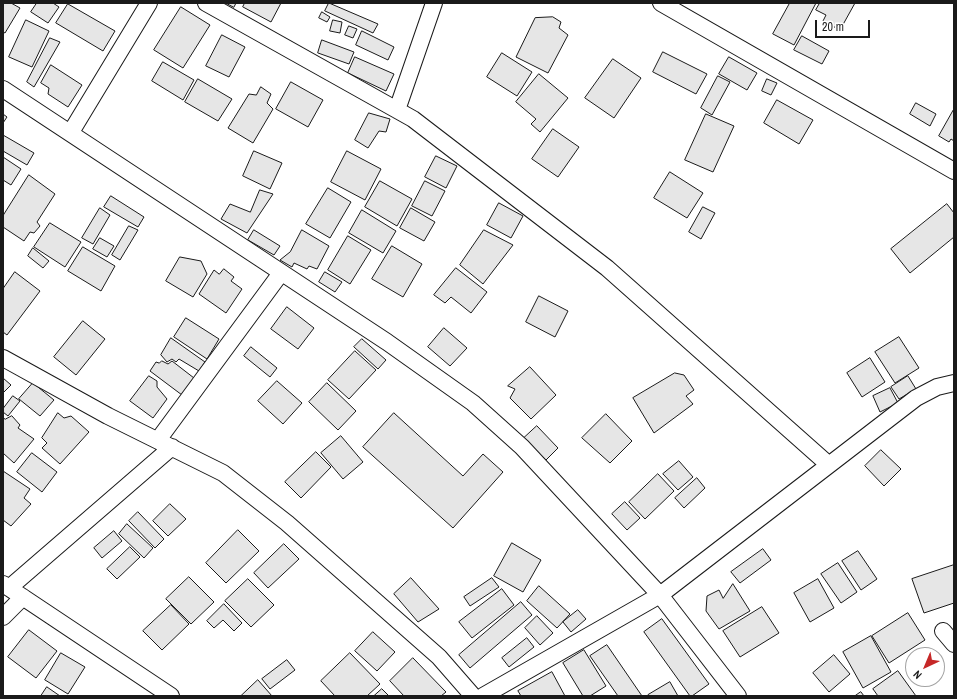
<!DOCTYPE html>
<html>
<head>
<meta charset="utf-8">
<style>
	body { margin:0 }
	#map { position:relative; width:957px; height:699px; overflow:hidden; background:#fff; font-family:"Archivo Narrow",sans-serif }
	canvas { display:block }
	.frame { position:absolute; inset:0; border:4px solid #1a1a1a; pointer-events:none }
	.north { position:absolute; left:905px; top:647px; width:40px; height:40px; box-sizing:border-box; background:#fff; border:1px solid #a3a3a3; border-radius:50%; rotate:224deg; font-size:11px; font-weight:700; line-height:16px; text-align:center; color:#1a1a1a }
	.north::after { content:''; display:block; margin:auto; width:14px; height:18px; background:#c62828; clip-path:polygon(50% 0,100% 100%,50% 72%,0 100%) }
	.scale { position:absolute; left:815px; top:20px; width:55px; height:18px; box-sizing:border-box; border:2px solid #1a1a1a; border-top:0; padding-left:5px; font-size:12px; line-height:14px; white-space:nowrap; color:#1a1a1a; -webkit-text-stroke:3px #fff; paint-order:stroke }
</style>
</head>
<body>
<div id="map">
<canvas width="957" height="699"></canvas>
<div class="frame"></div>
<div class="north">N</div>
<div class="scale">20 m</div>
</div>
<script>
const g = document.querySelector('canvas').getContext('2d');
g.lineJoin = 'round';
function fillPath(path, color) { g.fillStyle = color; g.fill(path, 'evenodd'); }
function trace(path, color, width, dash) { g.strokeStyle = color; g.lineWidth = width; g.lineCap = dash ? 'butt' : 'round'; g.setLineDash(dash || []); g.stroke(path); }
const building = new Path2D(`
	M3 3H11L20 8 5 33 3 32Z
	M37 3H53L59 7 48 23 31 12Z
	M226 3H236L234 7Z
	M245 3H281L271 22 243 7Z
	M329 3 378 24 373 33 325 11Z
	M790 3H816L794 45 773 34Z
	M820 3H855L840 30 823 21 826 15 816 10Z
	M68 4 115 31 103 51 56 23Z
	M181 7 210 25 183 68 154 50Z
	M322 12 330 17 327 22 319 18Z
	M553 17 561 22 559 28 568 35 548 73 516 57 535 18Z
	M26 20 49 31 32 67 9 57Z
	M333 20 342 22 340 33 330 31Z
	M349 26 357 29 353 38 345 35Z
	M362 31 394 47 388 60 356 45Z
	M222 35 245 47 229 77 206 66Z
	M802 36 829 51 822 64 794 50Z
	M50 38 60 42 34 87 27 82Z
	M322 40 354 52 349 64 318 53Z
	M663 52 707 74 696 94 653 72Z
	M502 53 532 72 517 96 487 77Z
	M355 57 394 74 386 91 348 73Z
	M729 57 757 73 747 90 719 74Z
	M613 59 641 78 614 118 585 98Z
	M163 62 194 80 183 100 152 81Z
	M51 65 82 85 68 107 48 94 49 88 41 83Z
	M539 74 568 98 540 132 531 124 536 119 516 102Z
	M718 76 730 82 712 115 701 108Z
	M198 79 232 99 218 121 185 102Z
	M767 79 777 83 771 95 762 91Z
	M291 82 323 100 308 127 276 109Z
	M261 87 271 94 267 103 273 109 253 143 228 128 249 94 256 95Z
	M777 100 813 120 799 144 764 123Z
	M916 103 936 114 930 126 910 114Z
	M954 109V141L951 139 949 142 939 136Z
	M369 113 390 119 386 132 379 131 368 148 355 140Z
	M3 114 7 117 3 123Z
	M706 114 734 126 713 172 685 160Z
	M553 129 579 147 558 177 532 159Z
	M3 135 34 153 27 165 3 151Z
	M254 151 282 163 270 189 243 176Z
	M347 151 381 169 365 200 331 182Z
	M436 156 457 166 446 188 425 177Z
	M3 157 21 169 11 185 3 180Z
	M670 172 703 193 687 218 654 198Z
	M29 175 55 194 37 222 40 226 34 233 30 232 24 241 3 227V216Z
	M380 181 412 199 397 226 365 207Z
	M425 181 445 191 432 216 412 206Z
	M328 188 351 202 330 238 306 224Z
	M260 190 273 194 247 233 221 219 230 204 250 212Z
	M111 196 144 217 138 227 104 207Z
	M499 203 523 216 511 238 487 225Z
	M947 204 954 213V237L910 273 891 249Z
	M703 207 715 213 701 239 689 232Z
	M100 208 110 215 93 244 82 238Z
	M411 208 435 222 424 241 400 228Z
	M362 210 396 231 383 253 349 233Z
	M50 223 81 242 65 267 34 247Z
	M129 226 138 230 120 260 112 255Z
	M254 230 280 246 274 255 248 240Z
	M302 230 329 246 317 269 309 266 307 269 294 263 292 267 280 260 290 252Z
	M484 230 513 245 483 284 460 265Z
	M348 236 371 250 350 284 328 270Z
	M100 238 114 246 107 257 93 249Z
	M392 246 422 264 403 297 372 279Z
	M83 247 115 266 101 291 68 271Z
	M33 248 49 261 43 268 28 256Z
	M180 257 201 261 207 274 193 297 166 281Z
	M456 268 487 292 471 313 451 297 445 303 434 295Z
	M224 269 234 277 231 281 242 289 226 313 199 294 214 270 219 274Z
	M15 272 40 291 7 335 3 332V289Z
	M325 272 342 282 335 292 319 282Z
	M539 296 568 311 555 337 526 322Z
	M287 307 314 328 298 349 271 329Z
	M186 318 219 339 207 359 174 337Z
	M83 321 105 339 76 375 54 357Z
	M444 328 467 348 450 366 428 347Z
	M899 337 919 368 895 383 875 352Z
	M171 338 205 362 199 371 179 359 176 362 172 359 167 362 161 355Z
	M362 339 386 360 378 369 354 347Z
	M251 347 277 368 270 377 244 356Z
	M355 351 376 370 349 399 328 380Z
	M870 358 885 382 862 397 847 373Z
	M162 361 168 364 172 361 194 378 182 395 150 371 156 362 159 363Z
	M530 367 556 395 531 419 510 398 515 389 508 386Z
	M675 373 684 375 694 390 686 396 693 404 654 433 633 398Z
	M149 376 157 381V387L167 399 153 418 130 401Z
	M908 376 916 389 899 399 891 387Z
	M3 378 11 385 3 393Z
	M277 381 302 403 283 424 258 401Z
	M33 383 54 400 40 416 19 399Z
	M327 383 356 411 338 430 309 402Z
	M890 388 898 403 880 412 873 396Z
	M13 396 20 401 8 416 3 412V409Z
	M58 413 64 418 71 416 89 432 60 464 42 448 47 443 42 438Z
	M394 413 463 476 483 454 503 472 453 528 363 447Z
	M606 414 632 441 610 463 582 438Z
	M12 416 20 425 18 428 34 439 14 463 3 453V418L5 419Z
	M537 426 558 448 546 460 524 438Z
	M341 436 363 462 343 479 321 453Z
	M881 450 901 469 884 486 865 466Z
	M316 452 331 467 301 498 285 482Z
	M32 453 57 472 42 492 17 472Z
	M679 461 693 477 678 490 663 474Z
	M3 471 30 489 24 498 31 504 11 526 3 520Z
	M658 474 674 491 645 519 629 502Z
	M697 478 705 488 684 508 675 498Z
	M625 502 640 518 627 530 612 514Z
	M170 504 186 519 168 536 153 521Z
	M138 512 164 539 155 548 129 521Z
	M127 524 153 548 144 558 119 534Z
	M238 530 259 551 226 583 206 563Z
	M114 531 122 541 102 558 94 548Z
	M512 543 541 560 523 592 494 576Z
	M284 544 299 559 268 588 254 573Z
	M130 547 140 557 117 579 107 569Z
	M763 549 771 560 740 583 731 572Z
	M858 551 877 579 861 590 842 561Z
	M838 563 857 592 841 603 821 574Z
	M954 565V603L924 613 912 579Z
	M189 577 214 602 191 624 166 599Z
	M411 578 439 609 418 622 394 594Z
	M492 578 499 587 470 606 464 597Z
	M248 579 274 605 251 627 225 601Z
	M818 579 834 608 810 622 794 593Z
	M733 584 750 611 719 629 706 611 707 596 719 590 723 598Z
	M539 586 570 614 557 628 527 601Z
	M502 589 514 605 472 638 459 622Z
	M521 602 532 615 470 668 459 655Z
	M224 604 242 623 234 631 223 620 214 628 207 621Z
	M171 605 189 624 162 650 143 631Z
	M762 607 779 633 740 657 723 631Z
	M578 610 586 619 571 632 563 622Z
	M908 613 925 640 889 663 872 636Z
	M537 616 553 633 540 645 525 628Z
	M662 619 709 684 692 696H690L644 632Z
	M29 630 57 651 36 678 8 657Z
	M373 632 395 652 377 671 355 651Z
	M871 636 891 672 863 688 843 652Z
	M527 638 534 647 509 667 502 658Z
	M607 645 642 696H618L590 656Z
	M584 650 606 686 590 696H583L563 663Z
	M61 653 85 667 68 694 45 680Z
	M350 653 380 684 367 696H335L321 681Z
	M834 655 850 674 829 692 813 673Z
	M413 658 446 692 441 696H404L390 681Z
	M287 660 295 670 270 689 262 679Z
	M898 671 916 696H878L873 689Z
	M552 672 565 696H521L518 691Z
	M258 680 272 696H241Z
	M670 682 678 696H648V695Z
	M47 687 60 696H41Z
	M382 689 389 696H374Z
	M861 692 864 696H855Z`);
fillPath(building, '#e6e6e6');
trace(building, '#1a1a1a', 1);
const minor = new Path2D(`
	M206 3 413 119 607 268 829 465
	M661 3 954 171
	M3 89 387 342 473 403 522 447 660 595 738 696
	M397 110 434 3
	M71 132 149 3
	M3 358 108 416 223 473 287 523 439 657 473 696
	M158 440 281 273
	M3 584 171 696
	M9 588 172 447
	M3 617 23 597
	M943 631 954 644
	M483 696 660 595 916 398 937 387 954 383`);
trace(minor, '#1a1a1a', 18);
trace(minor, '#fff', 16);
</script>
</body>
</html>
